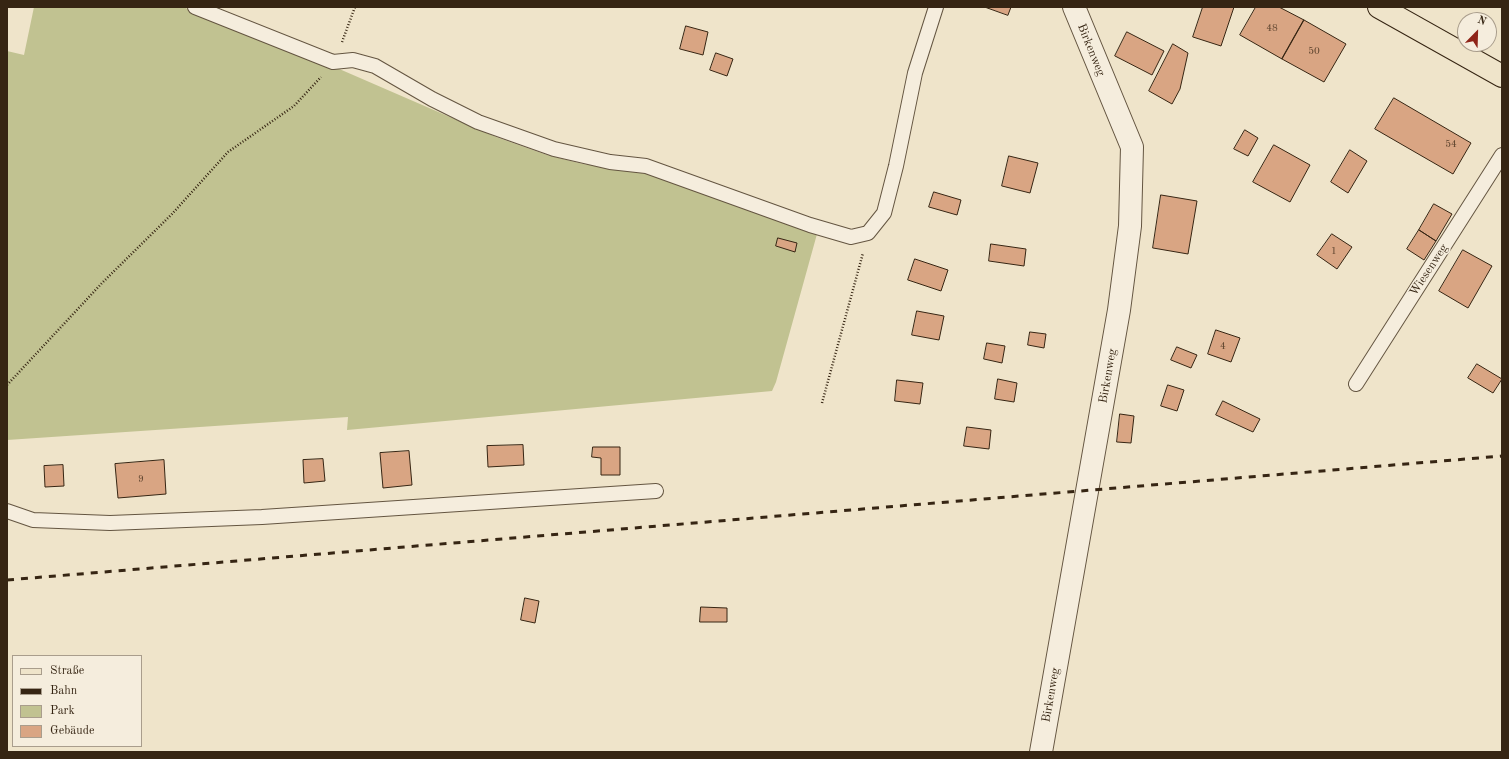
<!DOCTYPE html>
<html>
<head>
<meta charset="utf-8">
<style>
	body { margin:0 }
	#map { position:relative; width:1509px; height:759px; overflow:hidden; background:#efe4ca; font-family:"Old Standard TT",serif }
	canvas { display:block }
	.frame { position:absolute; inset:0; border:8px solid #362513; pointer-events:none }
	.legend { position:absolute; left:12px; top:655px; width:130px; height:92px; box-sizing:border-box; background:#f5eddd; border:1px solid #a99d8c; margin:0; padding:5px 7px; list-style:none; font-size:12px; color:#362513 }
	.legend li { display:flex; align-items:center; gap:8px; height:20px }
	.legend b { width:20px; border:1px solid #a99d8c }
	.north { position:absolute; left:1457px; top:12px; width:40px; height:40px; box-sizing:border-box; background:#f5eddd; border:1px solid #a99d8c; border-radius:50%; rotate:23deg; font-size:11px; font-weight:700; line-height:16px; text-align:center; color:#362513 }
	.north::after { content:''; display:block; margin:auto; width:14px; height:18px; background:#8f2418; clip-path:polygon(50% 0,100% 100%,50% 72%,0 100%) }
</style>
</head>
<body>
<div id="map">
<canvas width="1509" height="759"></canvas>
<div class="frame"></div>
<ul class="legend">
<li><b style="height:5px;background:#efe4ca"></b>Straße</li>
<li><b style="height:5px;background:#362513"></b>Bahn</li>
<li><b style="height:11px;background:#c1c291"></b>Park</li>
<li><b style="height:11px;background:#d9a583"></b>Gebäude</li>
</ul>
<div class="north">N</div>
</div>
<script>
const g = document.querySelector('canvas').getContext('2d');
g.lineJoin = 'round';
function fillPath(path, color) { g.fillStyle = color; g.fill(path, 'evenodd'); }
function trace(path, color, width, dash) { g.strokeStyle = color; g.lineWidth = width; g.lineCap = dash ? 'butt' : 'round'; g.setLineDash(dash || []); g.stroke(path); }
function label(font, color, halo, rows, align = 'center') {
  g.font = font + ' "Old Standard TT",serif'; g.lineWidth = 3; g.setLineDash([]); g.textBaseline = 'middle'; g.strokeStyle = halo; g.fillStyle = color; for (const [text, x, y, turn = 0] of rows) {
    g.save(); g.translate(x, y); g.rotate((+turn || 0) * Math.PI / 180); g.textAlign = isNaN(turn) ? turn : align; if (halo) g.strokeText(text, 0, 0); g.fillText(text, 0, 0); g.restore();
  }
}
fillPath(new Path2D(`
	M34 7H183L337 68 496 137 547 155 583 164 648 174 817 234 776 382 772 391 347 430 348 417 7 440V51L24 55Z`), '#c1c291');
const building = new Path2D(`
	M985 7H1011L1008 15Z
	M1203 7H1234L1221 46 1193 37Z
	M1256 7H1279L1304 20 1282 59 1240 35Z
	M1304 20 1346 44 1324 82 1282 59Z
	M686 26 708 32 703 55 680 49Z
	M1127 32 1164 51 1152 75 1115 56Z
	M1173 44 1188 53 1180 89 1172 104 1149 91Z
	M716 53 733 59 727 76 710 70Z
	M1394 98 1471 143 1453 174 1375 129Z
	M1245 130 1258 138 1248 156 1234 149Z
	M1274 145 1310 165 1290 202 1253 182Z
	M1350 150 1367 161 1348 193 1331 182Z
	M1009 156 1038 163 1030 193 1002 186Z
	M934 192 961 200 957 215 929 207Z
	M1161 195 1197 201 1188 254 1153 248Z
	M1434 204 1452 214 1436 241 1419 230Z
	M1419 230 1436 241 1424 260 1407 249Z
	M1332 234 1352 247 1337 269 1317 255Z
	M778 238 797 243 795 252 776 246Z
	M991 244 1026 249 1024 266 989 261Z
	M1463 250 1492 266 1468 308 1439 291Z
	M915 259 948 270 941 291 908 280Z
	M917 311 944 316 939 340 912 335Z
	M1216 330 1240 338 1231 362 1208 354Z
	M1030 332 1046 334 1044 348 1028 345Z
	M987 343 1005 346 1002 363 984 359Z
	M1177 347 1197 355 1191 368 1171 360Z
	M1477 364 1502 379 1493 393 1468 378Z
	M998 379 1017 383 1014 402 995 399Z
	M897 380 923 383 920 404 895 401Z
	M1168 385 1184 390 1177 411 1161 406Z
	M1223 401 1260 419 1253 432 1216 415Z
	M1120 414 1134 416 1131 443 1117 442Z
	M967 427 991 430 989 449 964 446Z
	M523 445 524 465 488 467 487 446Z
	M593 447H620V475H601V458L592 457Z
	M409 451 412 485 383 488 380 453Z
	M323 459 325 481 304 483 303 460Z
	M164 460 166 494 118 498 115 464Z
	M63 465 64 486 45 487 44 466Z
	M525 598 539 601 535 623 521 620Z
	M701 607 727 608V622H700Z`);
fillPath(building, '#d9a583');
trace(building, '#362513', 1);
const lane = new Path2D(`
	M195 7 333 62 353 60 375 66 432 99 478 122 554 149 610 162 646 166 810 225 851 237 868 233 884 213 896 166 915 73 936 7
	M1356 384 1502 155
	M7 511 33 520 110 523 262 517 656 491`);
const street = new Path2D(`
	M1041 752 1119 310 1130 226 1132 147 1074 7`);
const primary = new Path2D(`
	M1379 7 1502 76`);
trace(lane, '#645541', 16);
trace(street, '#645541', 24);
trace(primary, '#362513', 24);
trace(new Path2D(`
	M342 42 355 7
	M7 385 102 283 172 214 228 152 294 106 321 77
	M822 403 863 253`), '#362513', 2.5, [1, 2]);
trace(lane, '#f5eddd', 14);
trace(street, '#f5eddd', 22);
trace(primary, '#efe4ca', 22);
trace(new Path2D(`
	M7 580 1502 456`), '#362513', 3, [7, 7]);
label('10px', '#5f452f', null, [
	["48",1272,28],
	["50",1314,51],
	["54",1451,144],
	["1",1334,251],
	["4",1223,346],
	["9",141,479]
]);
label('12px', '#362513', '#f5eddd', [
	["Birkenweg",1091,50,68],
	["Wiesenweg",1429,270,-57],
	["Birkenweg",1108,376,-80],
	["Birkenweg",1051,695,-80]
]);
</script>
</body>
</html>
